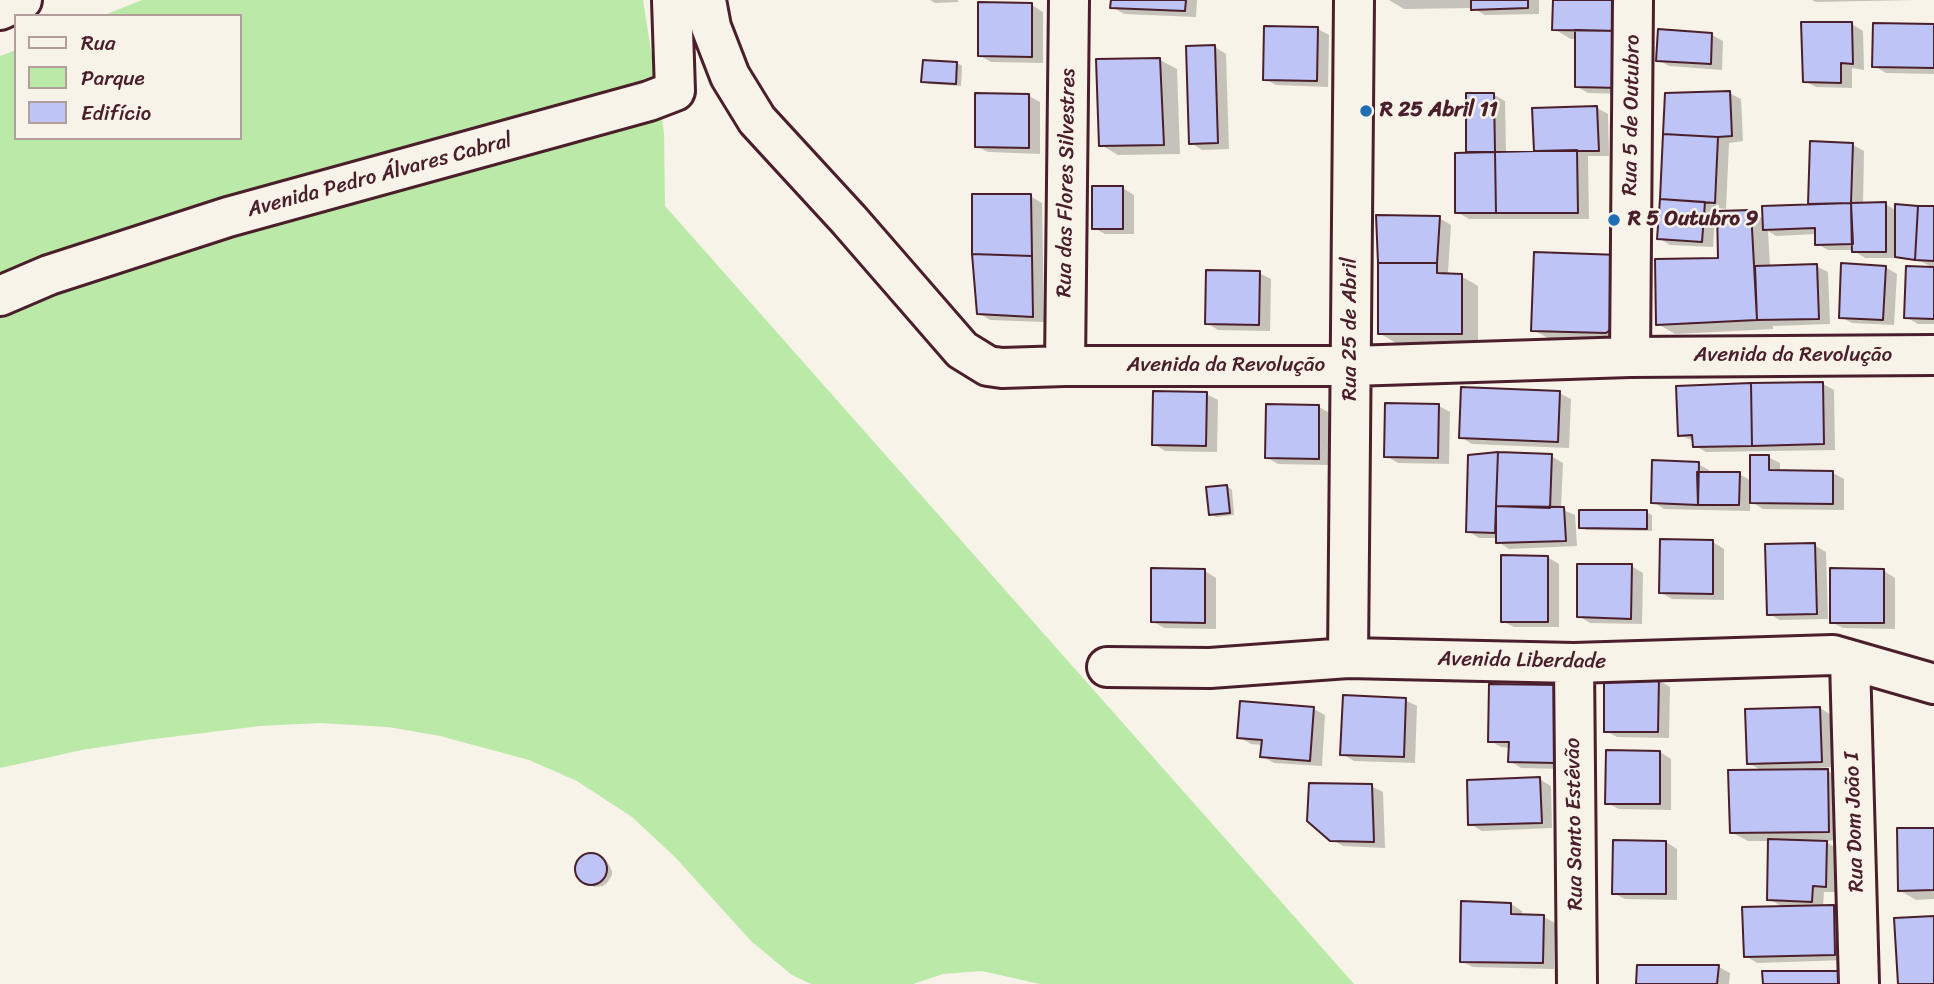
<!DOCTYPE html>
<html>
<head>
<meta charset="utf-8">
<style>
	body { margin:0 }
	#map { position:relative; width:1934px; height:984px; overflow:hidden; background:#f7f3e8; font-family:Sriracha,sans-serif }
	canvas { display:block }
	.legend { position:absolute; left:14px; top:14px; width:228px; height:126px; box-sizing:border-box; background:#f7f3e8; border:2px solid #b29e9c; margin:0; padding:9px 12px; list-style:none; font-size:21px; color:#4a1f2b }
	.legend li { display:flex; align-items:center; gap:14px; height:35px }
	.legend b { width:35px; border:2px solid #b29e9c }
</style>
</head>
<body>
<div id="map">
<canvas width="1934" height="984"></canvas>
<ul class="legend">
<li><b style="height:9px;background:#f7f3e8"></b>Rua</li>
<li><b style="height:19px;background:#bbe9a7"></b>Parque</li>
<li><b style="height:19px;background:#bec4f6"></b>Edifício</li>
</ul>
</div>
<script>
const g = document.querySelector('canvas').getContext('2d');
g.lineJoin = 'round';
function fillPath(path, color) { g.fillStyle = color; g.fill(path, 'evenodd'); }
function trace(path, color, width, dash) { g.strokeStyle = color; g.lineWidth = width; g.lineCap = dash ? 'butt' : 'round'; g.setLineDash(dash || []); g.stroke(path); }
function label(font, color, halo, rows, align = 'center') {
  g.font = font + ' Sriracha,sans-serif'; g.lineWidth = 5; g.setLineDash([]); g.textBaseline = 'middle'; g.strokeStyle = halo; g.fillStyle = color; for (const [text, x, y, turn = 0] of rows) {
    g.save(); g.translate(x, y); g.rotate((+turn || 0) * Math.PI / 180); g.textAlign = isNaN(turn) ? turn : align; if (halo) g.strokeText(text, 0, 0); g.fillText(text, 0, 0); g.restore();
  }
}
fillPath(new Path2D(`
	M142 0H643L664 133 665 206 1354 984H1040L982 971 943 974 913 984H811L792 975 751 941 675 857 632 817 577 781 529 760 440 736 388 727 320 723 260 726 146 740 82 750 0 768V56L16 50V138H240V16H102Z`), '#bbe9a7');
fillPath(new Path2D(`
	M930 0H958V2L935 3Z
	M1112 0H1197L1196 17 1124 14 1112 7Z
	M1389 0H1539V14L1485 15 1472 8 1404 9Z
	M1554 0 1631 94 1588 93 1576 86 1577 39H1571L1554 29Z
	M1812 0H1915L1816 2Z
	M1032 5 1043 12V63L991 62 979 55Z
	M1852 24 1863 31 1864 70 1852 68V88L1816 87 1804 81Z
	M1934 26V74L1886 73 1874 66Z
	M1318 29 1329 35 1328 87 1276 85 1265 79Z
	M1712 35 1723 41 1722 70 1669 66 1658 60Z
	M1215 47 1226 54 1229 149 1202 150 1191 143Z
	M1160 60 1177 69 1180 154 1118 155 1101 145Z
	M957 63 962 66 961 86 929 84 923 81Z
	M1729 93 1741 99 1743 141 1729 143 1726 209 1719 208V205H1716L1713 247 1670 245 1659 238Z
	M1467 95H1494L1505 101 1506 153 1536 152 1534 110 1597 108 1608 114 1609 156H1588L1589 219H1469L1457 212 1468 154Z
	M1029 96 1040 102V154L988 152 976 146Z
	M1812 143 1853 145 1864 151 1863 204H1885L1897 211 1934 208V324H1918L1906 317 1934 268 1922 262 1899 258H1865L1854 251V250H1828L1817 244V234L1776 236 1768 231 1770 267 1816 266 1828 272 1830 324 1773 326V329L1675 334 1658 324 1720 260 1751 212 1764 219 1810 206Z
	M1123 188 1134 195V234H1105L1094 228Z
	M1030 196 1042 203 1044 322 990 320 979 313Z
	M1439 218 1451 225 1448 272 1455 276H1461L1478 286V343H1396L1379 333Z
	M1619 256 1624 342 1550 339 1533 330Z
	M1885 267 1897 274 1894 325 1852 323 1841 317Z
	M1259 273 1271 279 1270 331 1218 330 1207 323Z
	M1823 384 1834 390 1835 450 1706 452 1694 445V441L1679 435Z
	M1559 393 1571 399 1569 448 1472 444 1461 437Z
	M1206 394 1218 400 1217 452 1165 451 1154 444Z
	M1439 406 1450 412 1449 464 1398 463 1386 456Z
	M1319 407 1330 413V465L1278 464 1266 457Z
	M1498 454 1551 456 1563 463 1561 509 1575 515 1577 546 1509 549 1498 542V538H1479L1468 531 1469 457Z
	M1768 457 1780 463V472L1833 473 1844 479V510L1763 509 1750 501V511L1664 509 1653 502 1698 464 1709 470V473L1739 474 1752 481Z
	M1227 486 1232 490 1234 515 1216 517 1211 514Z
	M1646 512 1652 515V531L1586 530 1581 527Z
	M1713 542 1724 549V600L1672 599 1660 592Z
	M1814 545 1826 552 1828 619 1780 620 1769 614Z
	M1547 557 1559 564V627H1514L1502 621Z
	M1631 566 1643 573 1642 624 1590 623 1579 616Z
	M1832 570 1884 571 1895 578V629L1843 628 1831 622Z
	M1205 571 1216 578V629L1164 628 1152 621Z
	M1658 680 1670 687 1669 738 1617 737 1606 731Z
	M1557 687 1567 769 1521 768 1510 761V748L1501 747 1490 741Z
	M1405 700 1417 706 1415 763 1354 761 1342 754Z
	M1820 708 1831 715 1833 767 1816 768V771H1828L1845 781 1846 840 1824 841 1838 849 1837 892H1824L1823 907 1833 906 1845 913 1846 960 1757 963 1746 956 1784 908 1769 899 1770 841H1748L1731 832 1763 771 1748 763Z
	M1314 709 1325 715 1322 766 1274 763 1262 756 1263 745 1251 744 1239 737Z
	M1660 752 1671 759V810L1619 809 1607 803Z
	M1539 779 1551 786 1552 828 1482 831 1470 824Z
	M1371 786 1383 792 1385 848 1343 846 1331 839Z
	M1934 830V899L1916 900 1899 890Z
	M1666 842 1677 849V900L1625 899 1613 893Z
	M593 854 608 863 612 871V875L607 883 603 886 594 887 579 877 577 873V863L583 856Z
	M1511 904 1522 911V916L1544 917 1555 923 1554 969 1473 967 1461 961Z
	M1639 967H1719L1730 973 1729 984H1638Z`), '#0003');
const building = new Path2D(`
	M1111 0H1186L1185 11 1110 8Z
	M1471 0H1528V8L1471 10Z
	M1553 0H1621V31L1552 30Z
	M978 2 1032 3V57L978 56Z
	M1801 22H1852L1853 64 1841 63V83L1803 82Z
	M1873 23 1934 24V68L1872 67Z
	M1264 26 1318 27 1317 81 1263 80Z
	M1658 29 1712 33 1711 64 1656 61Z
	M1575 30 1621 31 1620 88 1575 87Z
	M1215 45 1218 143 1189 144 1186 46Z
	M1160 58 1164 145 1099 146 1096 59Z
	M923 60 957 62 956 84 921 82Z
	M1730 91 1732 136 1718 137 1663 134 1665 93Z
	M975 93 1029 94V148L975 147Z
	M1466 93H1494L1495 152H1466Z
	M1597 106 1599 151H1534L1532 108Z
	M1663 134 1718 137 1715 203 1660 199Z
	M1810 141 1853 143 1851 203 1808 204Z
	M1577 150 1578 213H1496L1495 152Z
	M1495 152 1496 213H1455V153Z
	M1092 186H1123V229H1092Z
	M972 194H1031L1032 256 972 254Z
	M1660 199 1705 202 1702 242 1657 239Z
	M1886 202V252H1852L1851 203Z
	M1851 203 1853 244 1815 245V228L1763 230 1762 206Z
	M1895 204 1918 206 1915 260 1895 257Z
	M1918 206H1934V261L1915 260Z
	M1751 210 1757 320 1656 325 1655 259 1718 258 1717 211Z
	M1376 215 1440 216 1437 263H1378Z
	M1534 252 1620 255 1618 324 1606 333 1531 331Z
	M972 254 1032 256 1033 317 977 314Z
	M1378 263H1437V273L1462 274V334H1378Z
	M1841 263 1886 266 1883 320 1839 318Z
	M1817 264 1819 319 1757 320 1755 266Z
	M1906 266 1934 267V319L1904 318Z
	M1206 270 1260 271 1259 325 1205 324Z
	M1823 382 1824 444 1752 446 1751 383Z
	M1751 383 1752 446 1693 447 1692 435 1678 436 1676 386Z
	M1461 387 1560 391 1558 442 1459 438Z
	M1153 391 1207 392 1206 446 1152 445Z
	M1385 403 1439 404 1438 458 1384 457Z
	M1266 404 1319 405V459L1265 458Z
	M1498 452 1552 454 1550 508 1496 506Z
	M1498 452 1495 533 1466 532 1468 455Z
	M1750 455H1769V470L1833 471V504L1750 503Z
	M1652 460 1699 462 1698 505 1651 503Z
	M1697 472H1740L1739 505H1698Z
	M1227 485 1230 513 1209 515 1206 487Z
	M1496 506 1564 507 1566 541 1496 543Z
	M1579 510H1647V529L1579 528Z
	M1660 539 1713 540V594L1659 593Z
	M1815 543 1817 614 1767 615 1765 544Z
	M1501 555 1548 556V622H1501Z
	M1577 564H1632L1631 619 1577 617Z
	M1151 568 1205 569V623L1151 622Z
	M1830 568 1884 569V623H1830Z
	M1604 678H1659L1658 732H1604Z
	M1489 684 1558 685 1556 763 1508 762 1509 742H1488Z
	M1343 695 1406 698 1404 757 1340 755Z
	M1240 701 1314 707 1310 761 1260 757 1262 740 1237 738Z
	M1820 707 1822 762 1747 764 1745 709Z
	M1606 750 1660 751V804H1605Z
	M1828 769 1829 832 1730 833 1728 770Z
	M1540 777 1542 823 1468 825 1467 780Z
	M1309 783 1372 784 1374 842 1330 841 1307 821Z
	M1897 828H1934V890L1898 891Z
	M1768 839 1827 841 1826 887 1813 886 1812 902 1767 900Z
	M1613 840 1666 841V894H1612Z
	M575 869a16 16 0 1 1 32 0a16 16 0 1 1-32 0Z
	M1461 901 1511 903V914L1544 915 1543 963 1460 962Z
	M1834 905 1835 955 1744 957 1742 907Z
	M1934 916V984H1898L1894 918Z
	M1637 965H1719L1717 984H1636Z
	M1762 971H1840V984H1763Z`);
fillPath(building, '#bec4f6');
trace(building, '#4a1f2b', 2);
const minor = new Path2D(`
	M706 0 711 27 730 76 757 120 849 220 962 350 988 366 1002 368 1065 366H1351L1630 357 1934 355
	M0 10 22 0
	M0 296 49 275 228 217 649 101 675 91 672 0
	M1630 357 1633 0
	M1065 366 1069 0
	M1348 658 1354 0
	M1850 661 1859 984
	M1574 663 1577 984
	M1107 667 1210 668 1348 658 1574 663 1833 655 1934 684`);
trace(minor, '#4a1f2b', 44);
trace(minor, '#f7f3e8', 38);
for (const [x, y, r, color] of [
	[1366,111,7,"#1f6fb2"],
	[1614,220,7,"#1f6fb2"]
]) { const dot = new Path2D(); dot.arc(x, y, r, 0, 2 * Math.PI); g.fillStyle = color; g.fill(dot); trace(dot, '#f7f3e8', 2.5); }
label('bold 21px', '#4a1f2b', '#f7f3e8', [
	["R 25 Abril 11",1380,111],
	["R 5 Outubro 9",1628,220]
], 'left');
label('21px', '#4a1f2b', '#f7f3e8', [
	["Rua 5 de Outubro",1632,115,-89],
	["Avenida Pedro Álvares Cabral",380,176,-15],
	["Rua das Flores Silvestres",1067,183,-89],
	["Rua 25 de Abril",1351,329,-90],
	["Avenida da Revolução",1793,356],
	["Avenida da Revolução",1226,366],
	["Avenida Liberdade",1522,661,1],
	["Rua Dom João I",1855,822,-92],
	["Rua Santo Estêvão",1575,824,-91]
]);
</script>
</body>
</html>
